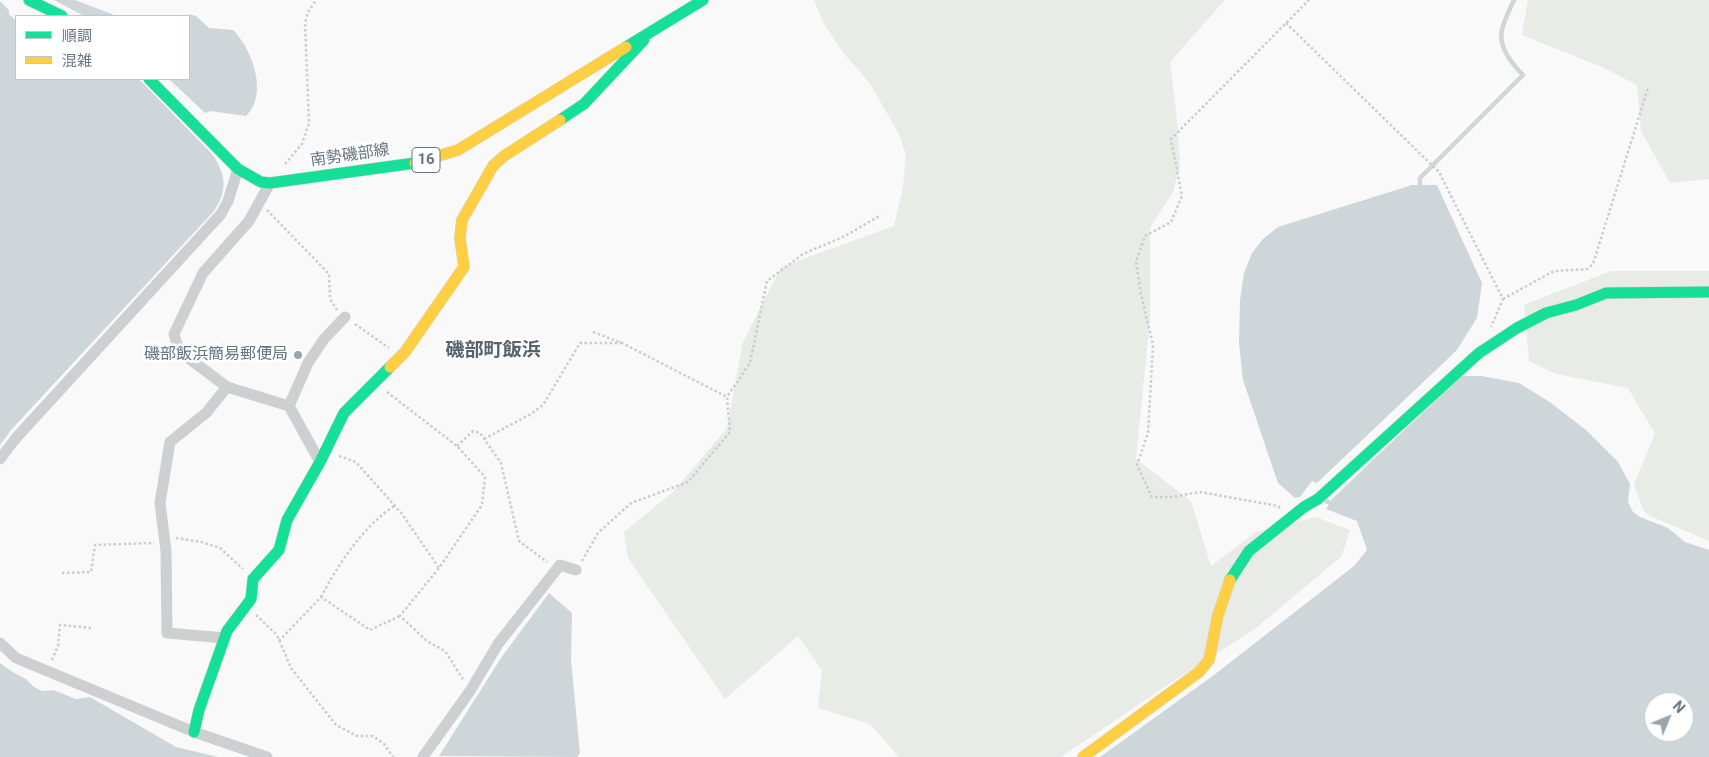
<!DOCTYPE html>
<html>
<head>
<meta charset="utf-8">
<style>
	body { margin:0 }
	#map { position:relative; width:1709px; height:757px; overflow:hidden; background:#f9f9f9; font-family:Roboto,"Noto Sans JP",sans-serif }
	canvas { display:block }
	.legend { position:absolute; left:15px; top:15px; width:175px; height:65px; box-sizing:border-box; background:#fff; border:1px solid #c1c8cd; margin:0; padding:6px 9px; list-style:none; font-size:15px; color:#657683 }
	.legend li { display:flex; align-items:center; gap:10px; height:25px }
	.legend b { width:25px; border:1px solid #c1c8cd }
	.north { position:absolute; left:1644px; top:692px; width:50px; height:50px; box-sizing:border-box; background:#fff; border:1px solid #c1c8cd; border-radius:50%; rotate:45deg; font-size:14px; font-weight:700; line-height:20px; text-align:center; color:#657683 }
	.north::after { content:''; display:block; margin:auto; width:18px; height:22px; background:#99a4ac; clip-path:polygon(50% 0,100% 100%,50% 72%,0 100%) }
</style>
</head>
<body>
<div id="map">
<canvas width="1709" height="757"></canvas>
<ul class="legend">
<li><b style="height:6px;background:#16e098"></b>順調</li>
<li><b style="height:6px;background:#ffcf43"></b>混雑</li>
</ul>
<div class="north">N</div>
</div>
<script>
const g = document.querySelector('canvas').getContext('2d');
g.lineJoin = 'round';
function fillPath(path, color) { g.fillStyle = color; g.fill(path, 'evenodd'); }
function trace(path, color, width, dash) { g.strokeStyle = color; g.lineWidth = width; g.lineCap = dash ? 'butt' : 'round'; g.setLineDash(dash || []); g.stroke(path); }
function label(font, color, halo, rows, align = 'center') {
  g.font = font + ' Roboto,"Noto Sans JP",sans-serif'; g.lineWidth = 5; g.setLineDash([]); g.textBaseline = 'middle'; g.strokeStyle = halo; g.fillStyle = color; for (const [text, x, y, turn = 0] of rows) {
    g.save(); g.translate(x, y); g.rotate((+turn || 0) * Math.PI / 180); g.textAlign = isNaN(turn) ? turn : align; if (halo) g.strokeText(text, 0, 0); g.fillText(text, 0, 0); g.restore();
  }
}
fillPath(new Path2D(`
	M814 0H1225L1170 62 1177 119 1180 167 1173 192 1150 228V319L1136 459 1191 501 1211 566 1256 532 1316 517 1350 530 1342 556 1256 628 1163 688 1061 757H899L870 724 818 708 822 670 798 636 725 699 628 558 624 532 673 492 727 428 743 342 781 267 894 226 903 187 906 156 899 134 869 82 845 55 824 24Z
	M1528 0H1709V179L1670 183 1641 131 1637 85 1602 67 1522 35Z
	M1611 271H1709V541L1650 516 1643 510 1634 484 1655 434 1628 388 1556 374 1529 361 1524 305Z`), '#e8ebe6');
fillPath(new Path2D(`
	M54 0H75L117 16H84Z
	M0 1 9 10V14L16 21V79H139L213 155C226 176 228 189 214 211L12 429 0 445Z
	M189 14 196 16 209 28 233 30C252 49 269 94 246 116L210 111 205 113 169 79H189V16H187Z
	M1412 185H1437L1482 283 1477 318 1457 350 1317 483 1312 481 1300 497 1295 498 1278 483 1243 380 1239 343 1240 300 1244 273 1252 253 1263 239 1278 227Z
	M1461 376H1482L1519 383 1551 403 1586 430 1618 462 1630 484 1628 502 1633 512 1640 517 1668 528 1685 542 1709 550V757H1100L1210 678 1354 566 1367 550 1357 521 1326 509 1332 499ZM1654 702H1684V732H1654Z
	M549 593 572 613 571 660 580 753 577 757 439 756 501 658Z
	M0 663 11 671 26 679 34 687 42 691 53 690 76 699 90 697 176 747 218 757H0Z`), '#ced6d9');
trace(new Path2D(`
	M1420 191V178L1523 75C1512 64 1498 47 1502 30 1504 20 1510 9 1514 0
	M1322 499 1330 503`), '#ced6d9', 4.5);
const fast = new Path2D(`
	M29 0 62 16
	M626 47 703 0
	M149 79 238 169 261 182 270 183 415 163
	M560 120 584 104 644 40
	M1230 580 1249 551 1304 507 1318 499 1479 353 1517 328 1546 313 1576 305 1606 293 1709 292
	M194 732 199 710 227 631 251 599 253 579 279 550 287 520 320 462 344 413 390 367`);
const slow = new Path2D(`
	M415 163 458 150 626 47
	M390 367 405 352 464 267 460 238 462 220 493 166 504 156 560 120
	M1083 757 1199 672 1209 660 1218 615 1230 580`);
trace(fast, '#d5d6d7', 12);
trace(slow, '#d5d6d7', 12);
trace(new Path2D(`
	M1286 23 1439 172 1503 299 1491 327
	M285 164 302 144 309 123 305 23 308 12 316 0
	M267 210 329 274 330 299 337 310
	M1503 299 1554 271 1587 269 1593 264 1648 88
	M355 324 389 348
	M593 332 622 343 727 397
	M387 392 457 446 485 477 482 505 439 568 400 616 427 641 445 651 464 681
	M484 439 531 414 543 405 580 343H622
	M457 446 473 431 480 433 501 463 519 541 547 562
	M339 456 356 462 395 506 402 514 439 568
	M1280 508 1278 506 1200 492 1172 497H1152L1137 465 1148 433 1153 345 1141 294 1136 262 1145 236 1171 222 1182 196 1171 139 1309 0
	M176 538 201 542 220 548 243 569
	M582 561 598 533 631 503 688 482 730 432 727 397 750 363 767 281 803 254 845 236 881 215
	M62 573 91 572 95 545 154 543
	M321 597C339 563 362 528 394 506
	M256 615 277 635 291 668 336 725 357 736H373L384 744 393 757
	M279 641 321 597 370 630 400 616
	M52 660 58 646 60 625 91 628`), '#cbcccd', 2.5, [2.5, 2.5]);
trace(new Path2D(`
	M270 183 249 221 203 273 174 334 179 351 227 387 289 406 320 462
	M289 406 308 363 324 339 345 317
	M0 459 16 438 221 214 228 201 238 169
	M225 638 167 633 166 551 160 503 170 442 206 413 227 387
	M0 643 16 658 194 732 267 757
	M423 757 470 691 498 644 560 565 576 570`), '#cecfd0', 11);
trace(fast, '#16e098', 11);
trace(slow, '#ffcf43', 11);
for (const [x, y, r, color] of [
	[298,355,5,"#99a4ac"]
]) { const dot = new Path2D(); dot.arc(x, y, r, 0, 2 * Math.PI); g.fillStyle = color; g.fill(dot); trace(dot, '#fff', 2); }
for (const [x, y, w] of [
	[426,160,28]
]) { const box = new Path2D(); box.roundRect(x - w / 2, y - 12.5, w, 25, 4); g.fillStyle = '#fff'; g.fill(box); trace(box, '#657683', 1); }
label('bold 15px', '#657683', null, [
	["16",426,160]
]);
label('16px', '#657683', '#fff', [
	["南勢磯部線",350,156,-8]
]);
label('16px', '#657683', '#fff', [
	["磯部飯浜簡易郵便局",288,355]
], 'right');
label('bold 19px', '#57646e', '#fff', [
	["磯部町飯浜",493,351]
]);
</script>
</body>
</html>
